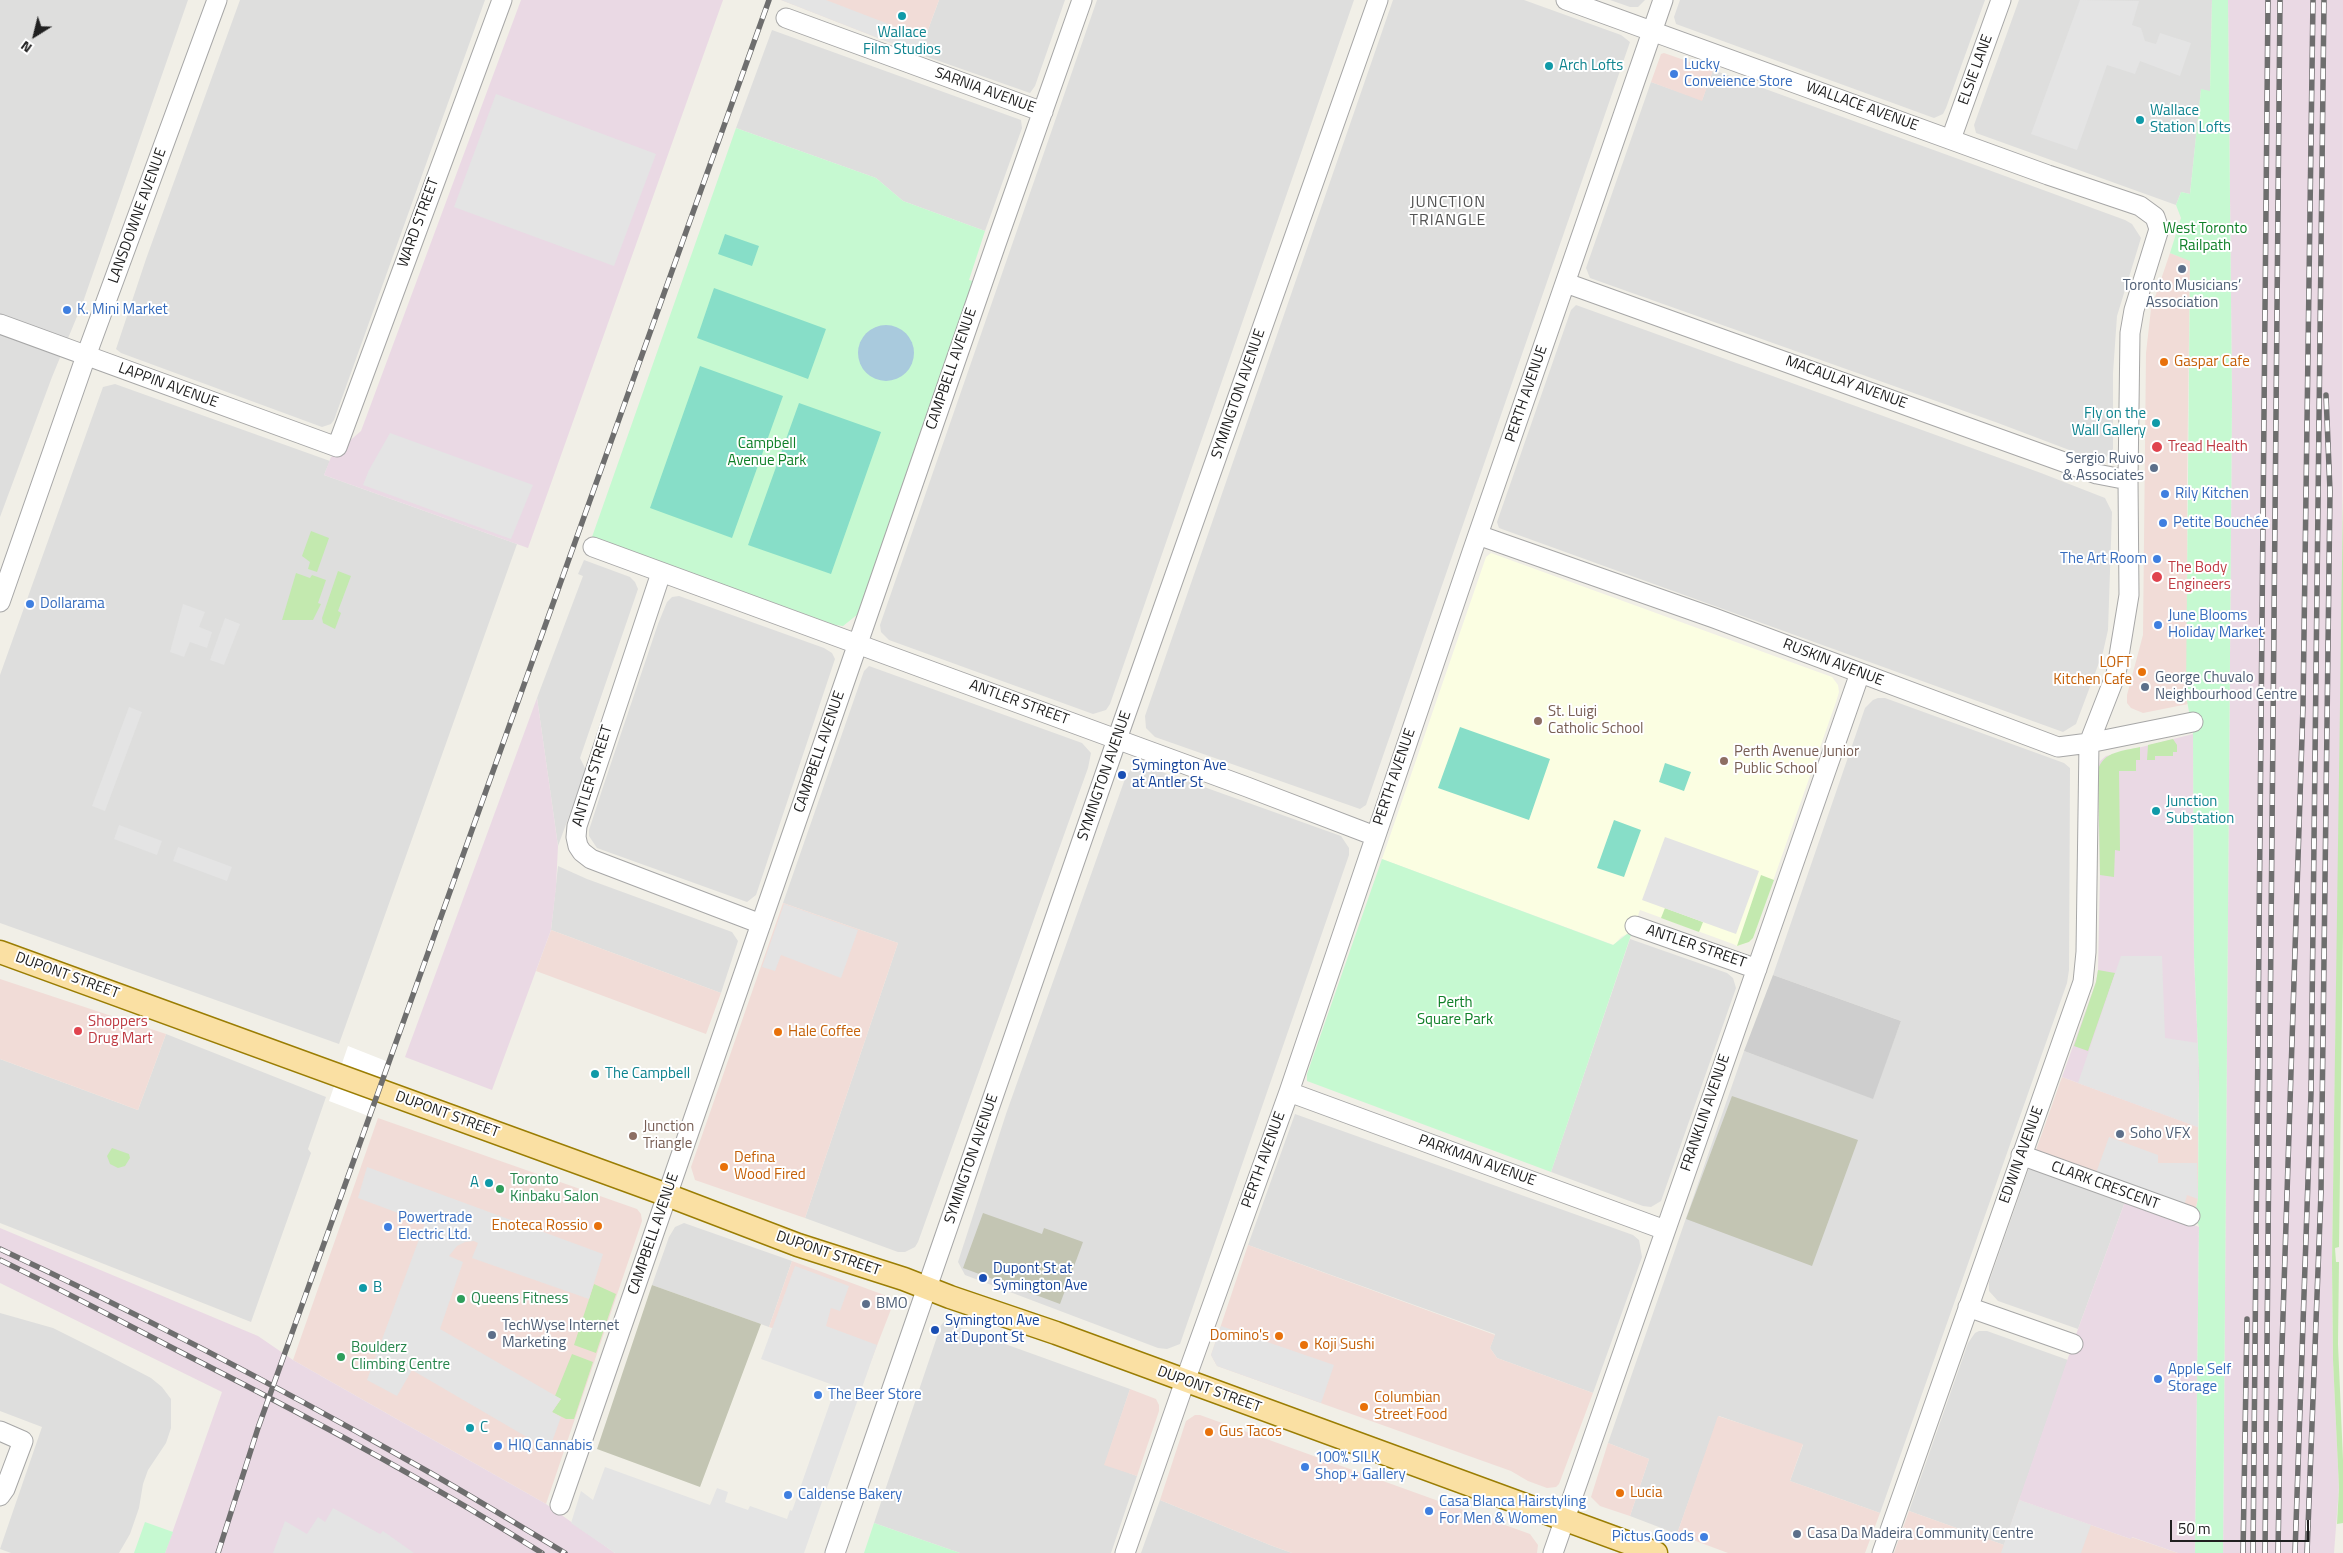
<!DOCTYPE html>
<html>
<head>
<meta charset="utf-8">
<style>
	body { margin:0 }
	#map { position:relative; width:2343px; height:1553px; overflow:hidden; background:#f1efe7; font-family:"Titillium Web",sans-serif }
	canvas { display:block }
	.north { position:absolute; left:10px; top:10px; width:50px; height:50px; -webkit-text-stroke:4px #fff; paint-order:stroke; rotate:216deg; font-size:14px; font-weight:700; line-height:20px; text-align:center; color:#202020 }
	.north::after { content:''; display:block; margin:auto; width:18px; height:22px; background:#202020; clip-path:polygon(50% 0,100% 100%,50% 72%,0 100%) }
	.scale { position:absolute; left:2170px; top:1520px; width:139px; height:22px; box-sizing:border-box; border:2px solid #202020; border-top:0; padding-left:6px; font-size:15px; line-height:18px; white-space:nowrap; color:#202020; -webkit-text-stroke:4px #fff; paint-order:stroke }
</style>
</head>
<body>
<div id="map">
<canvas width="2343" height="1553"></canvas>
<div class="north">N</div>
<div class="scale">50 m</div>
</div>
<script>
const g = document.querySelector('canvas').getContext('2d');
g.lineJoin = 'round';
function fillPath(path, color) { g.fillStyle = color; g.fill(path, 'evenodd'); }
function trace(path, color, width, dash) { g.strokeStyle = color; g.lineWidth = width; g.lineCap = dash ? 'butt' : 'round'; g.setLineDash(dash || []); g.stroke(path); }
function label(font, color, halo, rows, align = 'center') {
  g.font = font + ' "Titillium Web",sans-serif'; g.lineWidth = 4; g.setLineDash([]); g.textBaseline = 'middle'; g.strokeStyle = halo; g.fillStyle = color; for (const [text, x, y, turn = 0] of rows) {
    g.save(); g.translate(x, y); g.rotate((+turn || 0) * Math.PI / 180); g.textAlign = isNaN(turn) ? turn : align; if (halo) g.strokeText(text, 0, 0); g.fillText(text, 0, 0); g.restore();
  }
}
fillPath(new Path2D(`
	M0 0H188L83 302 52 377 0 517Z
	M240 0H485L334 420 331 424 322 427 121 353 116 349 146 259Z
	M939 0H1065L1035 86 1030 93 919 54Z
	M1097 0H1354L1110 704 1106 710 1093 714 889 640 881 632 880 625Z
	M1393 0H1524L1621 35 1630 42 1366 805 1360 809 1155 737 1146 728 1145 716Z
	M1610 0H1645L1638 7H1630Z
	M1680 0H1985L1946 108 1943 114 1934 118 1676 24 1674 17Z
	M2019 0H2212L2210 92 2201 90 2190 194 2181 192 2176 205 1976 133 1974 125Z
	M772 30 1021 120 1022 128 985 231 903 201 876 178 736 128Z
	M1713 70 1975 165 2125 220 2132 224 2141 238 2117 316 2113 373V449L2106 457 2093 459 1998 423 1590 278 1586 268 1651 82 1702 100Z
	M1576 305 2041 473 2105 498 2112 512 2108 630 2103 652 2076 724 2063 732 1499 528 1497 522 1571 310Z
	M115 384 330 461 324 475 517 544 339 1044 0 923V675L103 387Z
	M584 560 630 577 635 582 638 589 580 758 586 770 558 846 537 698 583 576 578 574Z
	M679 596 824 648 832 653 835 659 756 895 747 902 597 848 589 836V830L604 784 658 624 667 602 672 597Z
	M869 666 1082 743 1091 753 1088 768 918 1242 915 1247 905 1252H898L805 1218 898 943 783 903 864 671Z
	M1878 698H1885L2064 763 2070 768 2069 970 2067 983 1880 1513 1790 1481 1803 1445 1719 1416 1677 1534 1630 1516 1649 1459 1608 1443 1744 1051 1872 1098 1901 1021 1773 975 1865 708 1873 700Z
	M1140 766 1148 767 1341 836 1349 848V855L1180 1344 1167 1349 1158 1348 965 1275 958 1262 1006 1114 1126 776 1133 767Z
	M558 866 587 879 732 932 738 941 721 993 551 930Z
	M1630 939 1727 973 1733 978 1736 988 1661 1201 1651 1207 1643 1206 1551 1172Z
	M166 1034 326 1097 308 1149 311 1153 251 1322 0 1223V1059L138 1110Z
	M1295 1114 1633 1235 1639 1240 1642 1257 1593 1393 1497 1358 1490 1348 1495 1334 1248 1245Z
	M2030 1165 2126 1199 2078 1329 1998 1301 1989 1291V1282Z
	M684 1223 792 1261 769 1327 652 1285 669 1237 675 1227Z
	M0 1313 53 1328 107 1355 151 1378 162 1387 171 1399V1428L166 1443 148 1470 143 1484 139 1508 130 1534 119 1553H11L0 1549 42 1427 0 1411Z
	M944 1322 1130 1389 1105 1464 1137 1476 1111 1553H960L874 1523 941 1325Z
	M1979 1331H1987L2068 1360 2004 1545 1909 1511 1968 1343 1975 1333Z
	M1160 1500 1270 1545 1292 1553H1141Z`), '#dededd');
fillPath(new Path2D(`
	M781 0H939L919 54Z
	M1664 53 1713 70 1702 101 1651 82 1661 54Z
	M2170 253 2190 260 2187 486 2188 704 2143 713 2131 708 2127 703V695L2143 635 2146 353 2151 309Z
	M783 903 898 943 805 1218 695 1180 691 1167Z
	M551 930 721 993 706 1034 536 971Z
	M0 979 166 1034 138 1110 0 1059Z
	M2062 1077 2198 1127V1199L2195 1212 2035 1153Z
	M378 1118 637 1209 641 1214 642 1221 546 1504 293 1360Z
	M1248 1245 1495 1335 1490 1348 1497 1358 1593 1393 1559 1484 1556 1487 1547 1488 1528 1481 1511 1471 1217 1366 1211 1355Z
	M792 1261 895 1299 871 1361 769 1327Z
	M1130 1389 1156 1399 1159 1405V1411L1137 1476 1104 1465Z
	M1195 1415H1200L1530 1534 1538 1545 1537 1553H1292L1270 1545 1160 1500 1186 1421Z
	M1718 1416 1803 1444 1790 1481 1880 1513 1865 1553H1728L1677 1534Z
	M1608 1443 1649 1459 1630 1516 1600 1506 1591 1497Z
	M2019 1500 2131 1539V1537L2178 1553H1894L1909 1511 2004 1545Z`), '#f1dcd7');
fillPath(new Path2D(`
	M521 0H723L528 548 324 475 331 457 361 431Z
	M2228 0H2343L2342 635 2332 1262 2333 1360 2339 1488 2334 1553H2223L2232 399Z
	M537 698 558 846 556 887 551 930 492 1090 405 1057Z
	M2193 734 2194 956 2199 1071 2198 1127 2062 1077 2096 982 2098 970 2100 875 2098 770 2100 761 2106 756Z
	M2126 1199 2199 1227 2195 1553H2178L2132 1537 2131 1539 2019 1500 2078 1329Z
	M0 1228 258 1336 293 1360 546 1504 615 1553H165L222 1392 0 1283Z`), '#ead9e4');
fillPath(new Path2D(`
	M1491 553 1832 677 1838 685 1839 692 1836 702 1753 938 1749 942 1737 946 1733 944 1640 910 1631 935 1627 934 1621 937 1614 945 1382 859 1486 557Z`), '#fbfee2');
fillPath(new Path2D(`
	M1773 975 1901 1021 1873 1099 1744 1051Z`), '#cecece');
fillPath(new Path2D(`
	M1732 1096 1858 1140 1812 1266 1686 1219Z
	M983 1213 1042 1234 1044 1228 1083 1242 1060 1304 963 1268Z
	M652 1285 761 1324 700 1487 597 1449Z`), '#c3c5b3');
fillPath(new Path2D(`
	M2343 494V931L2339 1247 2335 1248 2336 1262H2339L2338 1344 2343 1460V1523L2337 1524 2339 1488 2333 1360 2332 1262Z
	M311 531 329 538 317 572 308 569 310 562 302 556Z
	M338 571 351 576 338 611 341 613 335 629 323 623 322 618Z
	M296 573 310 578 312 575 326 580 318 603 321 604 313 620H282Z
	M2173 739 2177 745V752H2173V756H2155V760H2147L2148 745Z
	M2140 747V760H2136V771H2119L2120 851 2115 850 2114 877 2100 875 2098 770C2103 751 2124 751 2140 747Z
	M1761 875 1774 880 1753 938 1749 942 1737 946Z
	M1665 908 1703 922 1699 932 1661 918Z
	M2098 970 2115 973 2088 1051 2074 1046 2096 982Z
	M112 1148 129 1154 130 1158 125 1166 118 1168 110 1164 107 1156Z
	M594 1284 616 1294 596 1353 574 1345Z
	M572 1354 593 1362 574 1419H566L552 1412 561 1399 555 1396Z`), '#c3e9af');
fillPath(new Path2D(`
	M2212 0H2228L2232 399 2223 1553H2195L2199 1227 2195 1212 2198 1199 2199 1071 2194 956 2193 734 2186 695 2190 261 2170 253 2181 218 2176 205 2181 192 2190 194 2201 89 2210 91Z
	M736 128 876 178 903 201 985 231 969 280 973 281 858 614 843 626 835 625 592 537Z
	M1382 859 1613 945 1627 934 1631 935 1551 1172 1307 1081V1074Z
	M145 1522 173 1532 165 1553H134Z
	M874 1523 960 1553H864Z`), '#c6f9d1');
fillPath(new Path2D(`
	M725 234 759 246 752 266 718 254Z
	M714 288 826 329 808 379 697 338Z
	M700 366 783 396 732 538 650 508Z
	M799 403 881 432 831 574 748 545Z
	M1460 727 1550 759 1529 820 1438 788Z
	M1665 763 1691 772 1684 791 1659 782Z
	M1614 820 1641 830 1624 877 1597 868Z`), '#87dec8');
fillPath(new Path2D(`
	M781 0H826L925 38 919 54Z
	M2080 0 2139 1 2132 25 2141 28 2145 41 2156 44 2160 33 2191 43 2180 76 2140 61 2135 74 2107 65 2077 150 2031 134Z
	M496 94 656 154 614 266 454 207Z
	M390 433 533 485 511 539 363 485 369 470Z
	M183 604 205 612 199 627 212 632 207 648 190 642 184 657 170 652Z
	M225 618 240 624 224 665 210 660Z
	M129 707 142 712 105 811 92 806Z
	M119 825 162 841 157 855 114 839Z
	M1665 837 1759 871 1736 934 1642 900Z
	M178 847 232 867 227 881 173 861Z
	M784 904 858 930 841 978 781 955 775 971 762 967Z
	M2121 956H2162L2165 1038 2198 1043V1127L2078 1083Z
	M2109 1137 2158 1155V1163H2197L2198 1199 2187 1195 2184 1206 2096 1173Z
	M367 1167 603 1254 589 1299 472 1258 478 1243 474 1241 465 1242 457 1246 449 1256 463 1262 440 1329 561 1399 552 1412 561 1417 549 1450 412 1370 397 1396 367 1380 425 1223 358 1198Z
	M795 1266 849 1286 840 1311 831 1308 826 1326 877 1345 804 1553H615L571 1523 581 1491 593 1500 605 1467 710 1505 717 1488 728 1492 725 1502 748 1510 750 1506 787 1519 790 1510 792 1511 836 1386 761 1359Z
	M1221 1326 1334 1365 1321 1403 1217 1366 1211 1355Z
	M2019 1500 2091 1525 2081 1553H2001Z
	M333 1508 380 1534 383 1531 414 1553H273L285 1521 307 1534 318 1517 325 1522Z`), '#e4e4e4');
fillPath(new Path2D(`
	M858 353a28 28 0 1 1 56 0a28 28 0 1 1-56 0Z`), '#a9cadd');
fillPath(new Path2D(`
	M348 1046 391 1063 371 1117 329 1101Z`), '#fff');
const minor = new Path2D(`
	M1566 0 2048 175 2140 206 2155 217 2159 229 2134 310 2130 333 2128 480 2129 595 2116 674 2089 743 2086 952 2083 982 1882 1553
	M786 18 1043 112
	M1951 139 2001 0
	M1566 283 2097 474 2128 480
	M0 324 337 447 502 0
	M1478 535 1714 618 2058 747 2089 743 2193 722
	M593 547 1247 787 1375 836
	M661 573 577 826 576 837 578 846 582 852 591 859 761 924
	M0 602 86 356 217 0
	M1635 926 1757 969
	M1289 1092 1665 1230
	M2021 1155 2190 1216
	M1968 1307 2073 1344
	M0 1431 23 1441 5 1489 0 1496
	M560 1505 996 244 1082 0
	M835 1553 1123 722 1378 0
	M1125 1553 1185 1381 1289 1092 1472 552 1663 0
	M1553 1553 1860 673`);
const major = new Path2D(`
	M0 952 667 1195 798 1245 904 1279 950 1297 1056 1333 1656 1553`);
trace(minor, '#a7a7a7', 21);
trace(major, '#9a7d03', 25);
trace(minor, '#fff', 19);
trace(major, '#fae0a3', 22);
const rail = new Path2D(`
	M0 1249C139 1314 275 1385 409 1461 462 1490 513 1522 565 1553
	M0 1260C68 1293 135 1329 202 1363 318 1422 432 1484 542 1553
	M218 1553 258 1428 769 0
	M2243 1553 2247 1319
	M2253 1553 2268 0
	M2265 1553 2280 0
	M2278 1553 2281 1377 2303 706 2313 0
	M2295 1553 2311 1094 2324 0
	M2307 1553 2321 1193 2330 491 2326 395`);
trace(rail, '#6e6e6e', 5.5);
trace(rail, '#fff', 4, [11]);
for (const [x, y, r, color] of [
	[902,16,5,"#0f9aa8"],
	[1549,66,5,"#0f9aa8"],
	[1674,74,5,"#3f7fe0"],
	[2140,120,5,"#0f9aa8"],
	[2182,269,5,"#5c6f8a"],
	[67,310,5,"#3f7fe0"],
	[2164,362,5,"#e8710a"],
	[2156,423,5,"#0f9aa8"],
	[2157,447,6,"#e0444e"],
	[2154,468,5,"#5c6f8a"],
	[2165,494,5,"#3f7fe0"],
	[2163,523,5,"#3f7fe0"],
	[2157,559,5,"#3f7fe0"],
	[2157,577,6,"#e0444e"],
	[30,604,5,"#3f7fe0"],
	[2158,625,5,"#3f7fe0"],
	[2142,672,5,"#e8710a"],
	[2145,687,5,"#5c6f8a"],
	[1538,721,5,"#8d6e63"],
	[1724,761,5,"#8d6e63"],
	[1122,775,5,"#1a4fb4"],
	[2156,811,5,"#0f9aa8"],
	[78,1031,5,"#e0444e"],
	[778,1032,5,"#e8710a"],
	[595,1074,5,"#0f9aa8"],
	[2120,1134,5,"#5c6f8a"],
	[633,1136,5,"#8d6e63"],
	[724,1167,5,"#e8710a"],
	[489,1183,5,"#0f9aa8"],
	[500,1189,5,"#2e9e5b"],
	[598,1226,5,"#e8710a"],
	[388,1227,5,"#3f7fe0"],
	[983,1278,5,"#1a4fb4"],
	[363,1288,5,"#0f9aa8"],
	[461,1299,5,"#2e9e5b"],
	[866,1304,5,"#5c6f8a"],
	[935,1330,5,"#1a4fb4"],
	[492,1335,5,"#5c6f8a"],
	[1279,1336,5,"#e8710a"],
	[1304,1345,5,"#e8710a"],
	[341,1357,5,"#2e9e5b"],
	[2158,1379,5,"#3f7fe0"],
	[818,1395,5,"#3f7fe0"],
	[1364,1407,5,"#e8710a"],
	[470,1428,5,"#0f9aa8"],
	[1209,1432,5,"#e8710a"],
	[498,1446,5,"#3f7fe0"],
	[1305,1467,5,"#3f7fe0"],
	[1620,1493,5,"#e8710a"],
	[788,1495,5,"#3f7fe0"],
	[1429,1511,5,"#3f7fe0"],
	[1797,1534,5,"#5c6f8a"],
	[1704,1537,5,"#3f7fe0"]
]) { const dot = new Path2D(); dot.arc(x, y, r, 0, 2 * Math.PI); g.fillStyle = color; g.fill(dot); trace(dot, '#fff', 2); }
label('15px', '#0d838f', '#fff', [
	["Wallace",902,33,"center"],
	["Film Studios",902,50,"center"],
	["Arch Lofts",1559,66],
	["Wallace",2150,111],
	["Station Lofts",2150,128],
	["Fly on the",2146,414,"right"],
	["Wall Gallery",2146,431,"right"],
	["Junction",2166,802],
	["Substation",2166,819],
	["The Campbell",605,1074],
	["A",479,1183,"right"],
	["B",373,1288],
	["C",480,1428]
], 'left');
label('15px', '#366cbe', '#fff', [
	["Lucky",1684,65],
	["Conveience Store",1684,82],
	["K. Mini Market",77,310],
	["Rily Kitchen",2175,494],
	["Petite Bouchée",2173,523],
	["The Art Room",2147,559,"right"],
	["Dollarama",40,604],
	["June Blooms",2168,616],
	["Holiday Market",2168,633],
	["Powertrade",398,1218],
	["Electric Ltd.",398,1235],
	["Apple Self",2168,1370],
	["Storage",2168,1387],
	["The Beer Store",828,1395],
	["HIQ Cannabis",508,1446],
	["100% SILK",1315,1458],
	["Shop + Gallery",1315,1475],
	["Caldense Bakery",798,1495],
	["Casa Blanca Hairstyling",1439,1502],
	["For Men & Women",1439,1519],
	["Pictus Goods",1694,1537,"right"]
], 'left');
label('15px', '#202020', '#fff', [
	["ELSIE LANE",1976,70,-70],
	["SARNIA AVENUE",985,91,20],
	["WALLACE AVENUE",1862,107,20],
	["LANSDOWNE AVENUE",138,216,-70],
	["WARD STREET",419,223,-70],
	["CAMPBELL AVENUE",952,369,-71],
	["MACAULAY AVENUE",1846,383,20],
	["LAPPIN AVENUE",168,386,20],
	["SYMINGTON AVENUE",1239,394,-71],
	["PERTH AVENUE",1527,394,-71],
	["RUSKIN AVENUE",1833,663,21],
	["ANTLER STREET",1019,703,20],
	["CAMPBELL AVENUE",820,752,-71],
	["ANTLER STREET",593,776,-73],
	["SYMINGTON AVENUE",1105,776,-71],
	["PERTH AVENUE",1395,777,-71],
	["ANTLER STREET",1696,947,19],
	["DUPONT STREET",67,976,20],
	["FRANKLIN AVENUE",1706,1113,-71],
	["DUPONT STREET",447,1115,20],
	["EDWIN AVENUE",2022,1155,-70],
	["SYMINGTON AVENUE",972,1159,-71],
	["PERTH AVENUE",1264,1160,-70],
	["PARKMAN AVENUE",1477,1161,20],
	["CLARK CRESCENT",2105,1186,20],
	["CAMPBELL AVENUE",654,1234,-71],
	["DUPONT STREET",828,1254,19],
	["DUPONT STREET",1209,1390,20]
]);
label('15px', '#0e7f27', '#fff', [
	["West Toronto",2205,229],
	["Railpath",2205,246],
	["Campbell",767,444],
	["Avenue Park",767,461],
	["Perth",1455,1003],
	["Square Park",1455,1020]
]);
label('15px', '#4e5e75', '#fff', [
	["Toronto Musicians’",2182,286,"center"],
	["Association",2182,303,"center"],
	["Sergio Ruivo",2144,459,"right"],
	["& Associates",2144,476,"right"],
	["George Chuvalo",2155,678],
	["Neighbourhood Centre",2155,695],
	["Soho VFX",2130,1134],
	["BMO",876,1304],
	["TechWyse Internet",502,1326],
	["Marketing",502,1343],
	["Casa Da Madeira Community Centre",1807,1534]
], 'left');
label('15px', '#c56008', '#fff', [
	["Gaspar Cafe",2174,362],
	["LOFT",2132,663,"right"],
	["Kitchen Cafe",2132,680,"right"],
	["Hale Coffee",788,1032],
	["Defina",734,1158],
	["Wood Fired",734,1175],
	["Enoteca Rossio",588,1226,"right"],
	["Domino's",1269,1336,"right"],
	["Koji Sushi",1314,1345],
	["Columbian",1374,1398],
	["Street Food",1374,1415],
	["Gus Tacos",1219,1432],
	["Lucia",1630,1493]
], 'left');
label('15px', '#be3a42', '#fff', [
	["Tread Health",2168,447],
	["The Body",2168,568],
	["Engineers",2168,585],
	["Shoppers",88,1022],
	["Drug Mart",88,1039]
], 'left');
label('15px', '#785e54', '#fff', [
	["St. Luigi",1548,712],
	["Catholic School",1548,729],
	["Perth Avenue Junior",1734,752],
	["Public School",1734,769],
	["Junction",643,1127],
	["Triangle",643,1144]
], 'left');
label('15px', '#164399', '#fff', [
	["Symington Ave",1132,766],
	["at Antler St",1132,783],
	["Dupont St at",993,1269],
	["Symington Ave",993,1286],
	["Symington Ave",945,1321],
	["at Dupont St",945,1338]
], 'left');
label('15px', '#27864d', '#fff', [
	["Toronto",510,1180],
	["Kinbaku Salon",510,1197],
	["Queens Fitness",471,1299],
	["Boulderz",351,1348],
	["Climbing Centre",351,1365]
], 'left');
g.letterSpacing = '1px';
label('16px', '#535353', '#fff', [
	["JUNCTION",1448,203],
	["TRIANGLE",1448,221]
]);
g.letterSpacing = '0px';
</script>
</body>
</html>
